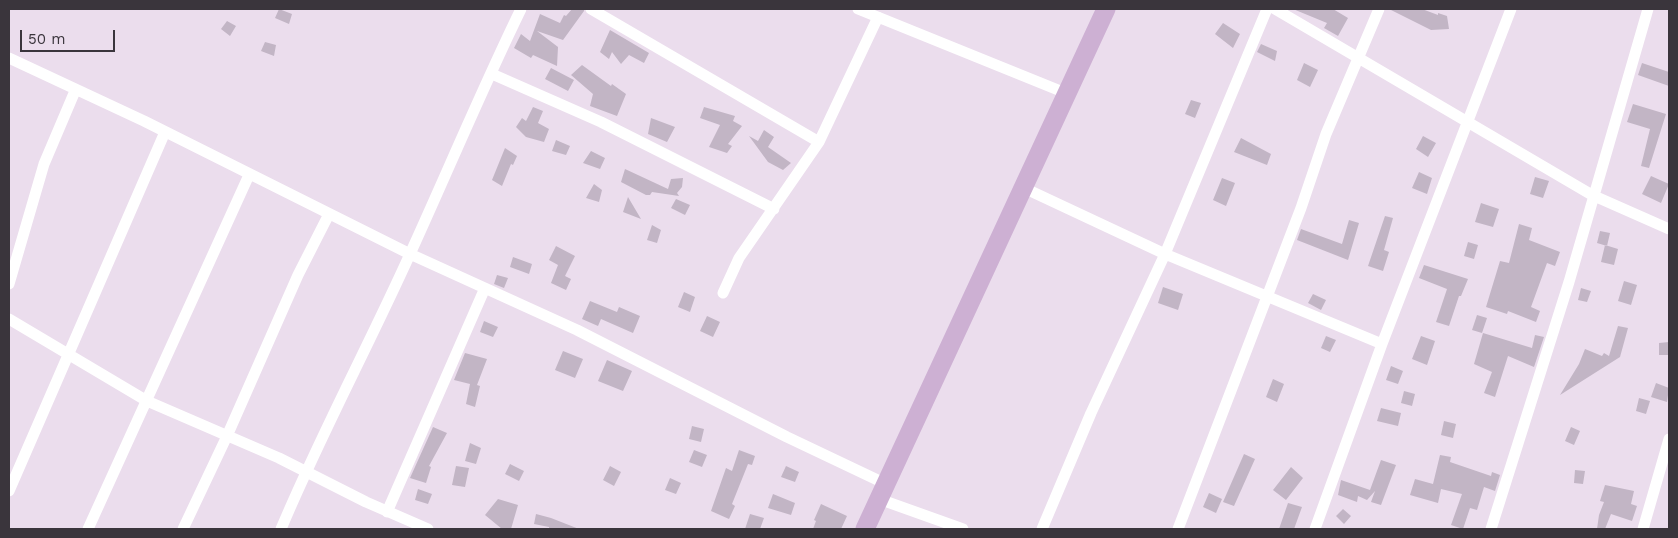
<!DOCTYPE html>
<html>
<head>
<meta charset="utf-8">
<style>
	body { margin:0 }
	#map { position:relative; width:1678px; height:538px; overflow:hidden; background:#ebdded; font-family:"Work Sans",sans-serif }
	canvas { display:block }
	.frame { position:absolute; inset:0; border:10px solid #3a353c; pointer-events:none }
	.scale { position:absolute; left:20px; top:30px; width:95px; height:22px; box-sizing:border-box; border:2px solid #3a353c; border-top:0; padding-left:6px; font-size:15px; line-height:18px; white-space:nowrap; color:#3a353c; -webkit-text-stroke:4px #ebdded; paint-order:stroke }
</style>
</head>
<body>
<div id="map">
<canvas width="1678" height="538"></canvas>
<div class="frame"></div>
<div class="scale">50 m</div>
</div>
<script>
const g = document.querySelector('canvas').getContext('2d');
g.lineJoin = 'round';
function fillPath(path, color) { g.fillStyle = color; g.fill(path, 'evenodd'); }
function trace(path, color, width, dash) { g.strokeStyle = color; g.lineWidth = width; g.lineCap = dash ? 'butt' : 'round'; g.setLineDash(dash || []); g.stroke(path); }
fillPath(new Path2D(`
	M279 9 292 14 289 24 275 18Z
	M572 9H584V11L563 40 537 31 558 47 557 66 533 55 531 58 514 48 521 34 530 41 540 14 560 23 564 15 566 16Z
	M1293 9H1333L1348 18 1338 36 1324 28 1327 23Z
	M1389 9H1422L1438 15V13L1447 16 1449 29 1431 30Z
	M227 21 236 26 230 36 221 29Z
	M1223 23 1240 34 1233 48 1215 34Z
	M610 30 649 53 644 63 629 55 621 64 612 52 609 59 600 52Z
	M265 42 276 45 274 56 261 51Z
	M1261 44 1277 51 1275 61 1257 52Z
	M1304 63 1318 70 1310 87 1297 80Z
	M1642 63 1669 72V86L1638 75Z
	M582 65 611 86 612 84 626 94 617 116 590 106 593 94 571 75Z
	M551 68 574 80 568 91 545 79Z
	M1191 100 1201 103 1195 118 1185 114Z
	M1633 104 1666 114 1649 168 1641 166 1650 129 1627 122Z
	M533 107 543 111 538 123 549 129 544 142 526 137 516 127 522 118 526 121Z
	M704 107 735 116 733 121 742 126 728 144 732 146 727 153 709 147 720 125 700 118Z
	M651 118 675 127 667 142 648 134Z
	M764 130 774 137 768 147 791 163 783 170 768 162 749 136 758 141Z
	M1423 136 1436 143 1428 157 1416 149Z
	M1241 138 1271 154 1267 165 1234 152Z
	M556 140 570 146 566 155 552 151Z
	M505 148 517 156 513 165 511 164 502 186 492 180Z
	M591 151 605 158 600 169 583 163Z
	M625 169 668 189 671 179 683 178 682 187 677 193 679 196 652 192 650 195H646L621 182Z
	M1419 172 1432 178 1427 194 1412 188Z
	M1651 176 1669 184 1661 203 1642 194Z
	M1535 177 1549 181 1543 198 1530 194Z
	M1222 178 1235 183 1226 206 1213 200Z
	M594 184 602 190 599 202 586 198Z
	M628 197 641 219 623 212Z
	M676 199 690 205 685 215 671 208Z
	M1481 203 1499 209 1493 227 1475 222Z
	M1385 216 1393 218 1384 250 1389 252 1383 271 1368 266Z
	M1349 220 1359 223 1348 260 1297 240 1301 229 1342 244Z
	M1519 224 1532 228 1529 240 1560 252 1555 266 1547 263 1531 307 1540 311 1536 322 1508 311 1507 314 1486 307 1500 261 1509 263Z
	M652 225 661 230 657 243 647 240Z
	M1600 231 1610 233 1607 246 1597 243Z
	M1468 242 1478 245 1474 259 1464 256Z
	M1605 245 1618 249 1614 265 1601 262Z
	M556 246 575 256 565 276 571 279 566 290 551 283 558 265 549 260Z
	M513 257 532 264 529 274 510 267Z
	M1424 265 1468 279 1461 296H1459L1449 326 1436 322 1447 289 1419 278Z
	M497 275 508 278 504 288 494 284Z
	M1624 281 1637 285 1631 305 1618 301Z
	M1163 287 1183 294 1178 310 1158 303Z
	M1581 288 1591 291 1587 302 1578 300Z
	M684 292 695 297 690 312 678 307Z
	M1313 294 1326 300 1321 310 1308 303Z
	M590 301 617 312 619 307 640 316 633 333 601 319 598 326 582 319Z
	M1477 315 1487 318 1482 333 1472 330Z
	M707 316 720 322 713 337 700 331Z
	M484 321 498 327 493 337 480 332Z
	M1618 326 1628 328 1620 357 1560 395 1579 364 1585 349 1602 356 1604 353 1609 356Z
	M1483 333 1532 348 1535 335 1544 337 1534 367 1508 356 1495 397 1484 393 1492 372 1474 364Z
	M1326 336 1336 340 1330 352 1321 348Z
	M1421 336 1435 341 1427 365 1412 359Z
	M1669 342V355H1659V343Z
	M563 351 583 359 575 378 555 370Z
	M465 353 487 359 477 385 480 386 475 407 466 404 470 384 454 380Z
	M607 360 632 371 623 391 598 381Z
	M1391 366 1403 371 1398 384 1386 380Z
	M1273 379 1284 384 1277 402 1266 397Z
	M1656 383 1669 388 1667 402 1651 397Z
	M1404 391 1415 394 1412 406 1401 403Z
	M1639 398 1650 401 1646 414 1636 411Z
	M1381 408 1401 413 1398 426 1377 421Z
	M1444 421 1456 424 1453 438 1441 435Z
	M692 426 704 429 701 442 689 439Z
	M433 427 447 433 429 466 431 467 426 483 410 478Z
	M1571 427 1580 431 1574 445 1565 441Z
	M470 443 481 448 476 464 465 461Z
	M694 450 707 455 702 467 689 462Z
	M739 450 755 456 752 465 748 464 732 504 735 506 729 519 711 511 726 468 732 471Z
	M1244 454 1255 459 1234 506 1223 502Z
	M1440 455 1451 457 1450 462 1491 476 1492 472 1500 475 1495 491 1484 487 1477 510 1470 508 1463 529 1451 525 1462 494 1441 489 1438 503 1410 495 1415 479 1433 484Z
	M1381 460 1396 465 1381 505 1371 502 1375 491 1367 500 1358 496 1357 502 1338 495 1341 480 1370 490Z
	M510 464 524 471 519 481 505 474Z
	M456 466 469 468 465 487 452 485Z
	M610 466 621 472 614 486 603 480Z
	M786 466 799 472 795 482 781 477Z
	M1291 467 1303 478 1286 500 1273 490Z
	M1575 470 1585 471 1583 484 1574 483Z
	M670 478 681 483 676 494 665 490Z
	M1605 485 1634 491 1631 504 1637 506 1632 521 1611 514 1605 529H1597L1599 515 1604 502 1600 501Z
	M418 489 432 494 428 504 415 500Z
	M1209 493 1222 499 1216 513 1203 507Z
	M773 494 795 503 791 515 768 508Z
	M498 499 518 505 511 529H502L485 515Z
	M1288 503 1302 507 1294 529H1279Z
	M821 504 847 516 841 529H813L816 521 814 520Z
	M1343 509 1351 516 1344 524 1336 516Z
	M536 514 551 518 579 529H549V527L534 524Z
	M750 514 764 518 760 529H745Z`), '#c2b5c5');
trace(new Path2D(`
	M591 9 819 142
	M858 9 1068 94
	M1275 9 1592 195 1669 229
	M9 58 144 121 410 254 577 330 787 437 886 484
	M492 74 601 122 774 209
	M1024 188 1165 254 1382 344
	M9 284 44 164 75 91
	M723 293 739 258 819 142 878 17
	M9 319 147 401 279 458 366 502 428 529
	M9 491 165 132
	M879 499 963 529
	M387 512 485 288
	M88 529 249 175
	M183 529 227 436 298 275 329 214
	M281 529C320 436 368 347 410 254 447 173 482 89 521 9
	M1042 529 1091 413 1165 254 1267 9
	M1178 529 1301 208 1326 134 1379 9
	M1315 529 1382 344 1511 9
	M1491 529 1569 282 1648 9
	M1643 529 1669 439`), '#fff', 11);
trace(new Path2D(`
	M865 529 1106 9`), '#cdb0d3', 19);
</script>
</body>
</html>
